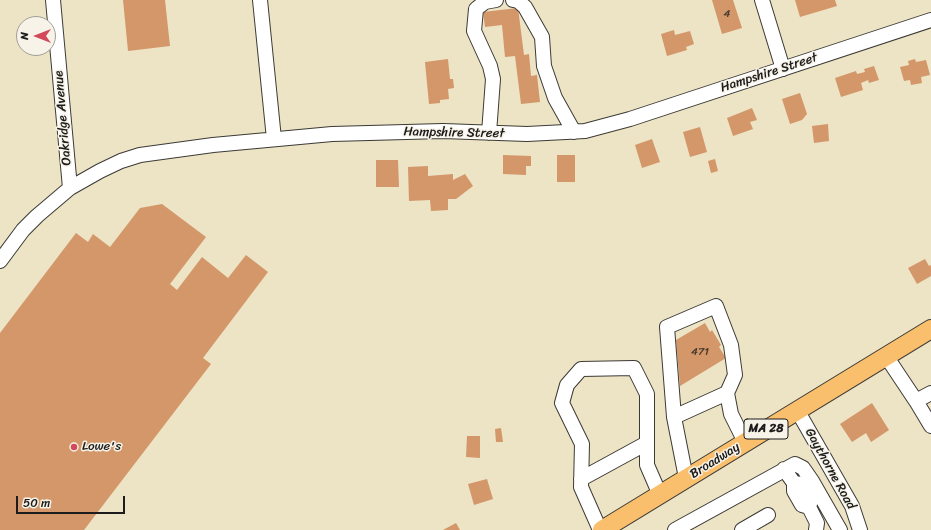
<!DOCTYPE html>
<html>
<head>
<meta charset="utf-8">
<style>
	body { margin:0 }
	#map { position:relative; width:931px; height:530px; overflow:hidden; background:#ede3c5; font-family:Sriracha,sans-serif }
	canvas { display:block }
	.north { position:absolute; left:16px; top:16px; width:40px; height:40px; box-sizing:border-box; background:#f7f3e8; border:1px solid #9f9d96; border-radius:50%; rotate:270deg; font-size:11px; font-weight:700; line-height:16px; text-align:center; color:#1c1c1c }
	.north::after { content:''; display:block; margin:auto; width:14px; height:18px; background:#d1495b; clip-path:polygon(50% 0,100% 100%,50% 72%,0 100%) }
	.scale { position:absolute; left:16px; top:496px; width:109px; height:18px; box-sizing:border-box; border:2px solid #1c1c1c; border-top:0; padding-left:5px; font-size:12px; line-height:14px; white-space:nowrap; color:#1c1c1c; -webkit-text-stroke:3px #f7f3e8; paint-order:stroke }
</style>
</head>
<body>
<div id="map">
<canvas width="931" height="530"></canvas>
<div class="north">N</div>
<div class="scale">50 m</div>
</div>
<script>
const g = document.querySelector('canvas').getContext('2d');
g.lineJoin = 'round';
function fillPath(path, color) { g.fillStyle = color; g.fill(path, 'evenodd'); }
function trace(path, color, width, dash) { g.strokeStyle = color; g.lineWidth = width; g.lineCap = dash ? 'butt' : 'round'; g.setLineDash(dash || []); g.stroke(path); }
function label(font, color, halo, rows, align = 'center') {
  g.font = font + ' Sriracha,sans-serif'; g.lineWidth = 3; g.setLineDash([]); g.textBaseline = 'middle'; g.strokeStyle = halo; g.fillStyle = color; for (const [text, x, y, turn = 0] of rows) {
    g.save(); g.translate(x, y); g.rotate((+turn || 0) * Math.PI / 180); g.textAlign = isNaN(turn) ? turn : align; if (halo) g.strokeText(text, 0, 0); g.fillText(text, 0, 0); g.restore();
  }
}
fillPath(new Path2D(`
	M123 0H165L170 46 128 51Z
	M712 0H733L742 28 722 34Z
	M795 0H835L837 6 800 17Z
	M518 8 524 55 529 54 531 76 537 75 540 102 521 104 515 56 505 57 502 25 485 27 483 12Z
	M674 30 675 35 690 31 694 44 686 47 687 50 667 56 661 34Z
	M448 59 450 79H453L454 88 448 89 449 99 440 100V103L429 104 425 62Z
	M915 59 916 62 926 60 930 75 921 77 922 83 911 85 910 80 904 81 900 67 909 65 908 61Z
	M874 66 879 80 869 83 868 80 861 83 863 90 841 97 835 78 856 71 857 74 865 72 864 69Z
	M800 93 807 114 802 120 790 124 782 99Z
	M752 108 757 120 750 122 753 129 733 136 727 118Z
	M828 124 829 141 814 143 812 126Z
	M700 127 707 152 690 157 683 132Z
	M652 139 660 162 642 168 635 145Z
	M503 155 531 156V166H526V175L503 174Z
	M557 155H575V182H557Z
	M715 159 718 171 711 173 708 161Z
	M376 160H398L399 187H376Z
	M428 166V176L453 174V180L465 174 473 186 456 199H448V210L431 211 430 200 409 201 408 167Z
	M162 204 206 237 170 284 177 290 202 257 228 278 246 255 268 272 203 358 211 364 84 530H0V333L76 233 88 242 93 234 110 247 140 208Z
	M925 259 929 266 931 265V276L917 284 908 268Z
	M705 323 710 332 712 330 721 345 719 347 726 358 680 386 676 340Z
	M872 403 889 430 871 442 866 433 852 442 840 424Z
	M501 428 503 442H496L495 429Z
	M467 436H480V458L466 457Z
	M487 479 493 499 474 505 468 484Z
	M456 523 460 530H443Z`), '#d39769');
const minor = new Path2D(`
	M53 0 70 188
	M260 0 274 139
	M513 0 518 1 525 7 542 37 544 66 555 98 574 132
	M762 0 783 69
	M489 133 493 79 490 66 474 31 476 9 485 2 496 0
	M0 261 23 230 37 216 70 188 100 171 121 161 140 155 213 145 332 134 443 131 527 134 585 131 630 119 931 20
	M886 356 916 401 931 393
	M916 401 931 426
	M797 410 852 506 860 530
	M674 417 727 393
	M784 469 794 483V491L802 505 809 507 817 523 816 530
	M686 478 674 417 667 327 716 306 731 345 735 375 727 393 731 414 745 442
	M581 479 647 443
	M794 483 801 484 811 500 809 507
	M600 530 581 487 582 444 562 403 567 385 581 369 634 368 647 394V465L660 495
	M675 530 795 464 803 468 812 481 840 530
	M742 530 768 515`);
const major = new Path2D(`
	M602 530 931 329`);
trace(minor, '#3b3a35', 16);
trace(major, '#3b3a35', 20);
trace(minor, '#fff', 14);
trace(major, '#f9bf6d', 18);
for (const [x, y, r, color] of [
	[74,447,4,"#d1495b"]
]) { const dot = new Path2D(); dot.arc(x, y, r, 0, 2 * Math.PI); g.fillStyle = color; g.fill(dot); trace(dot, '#f7f3e8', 1.5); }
label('11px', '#4a3b2f', null, [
	["4",727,14],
	["471",700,352]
]);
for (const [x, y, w] of [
	[766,429,44]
]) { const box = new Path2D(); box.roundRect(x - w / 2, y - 10, w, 20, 3); g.fillStyle = '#f7f3e8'; g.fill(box); trace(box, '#1c1c1c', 1); }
label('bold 12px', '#1c1c1c', null, [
	["MA 28",766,429]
]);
label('13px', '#1c1c1c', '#f7f3e8', [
	["Hampshire Street",769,73,-18],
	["Oakridge Avenue",63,118,-95],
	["Hampshire Street",454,133,1],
	["Broadway",715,461,-32],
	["Gaythorne Road",830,469,61]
]);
label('13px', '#1c1c1c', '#f7f3e8', [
	["Lowe's",82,447]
], 'left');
</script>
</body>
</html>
